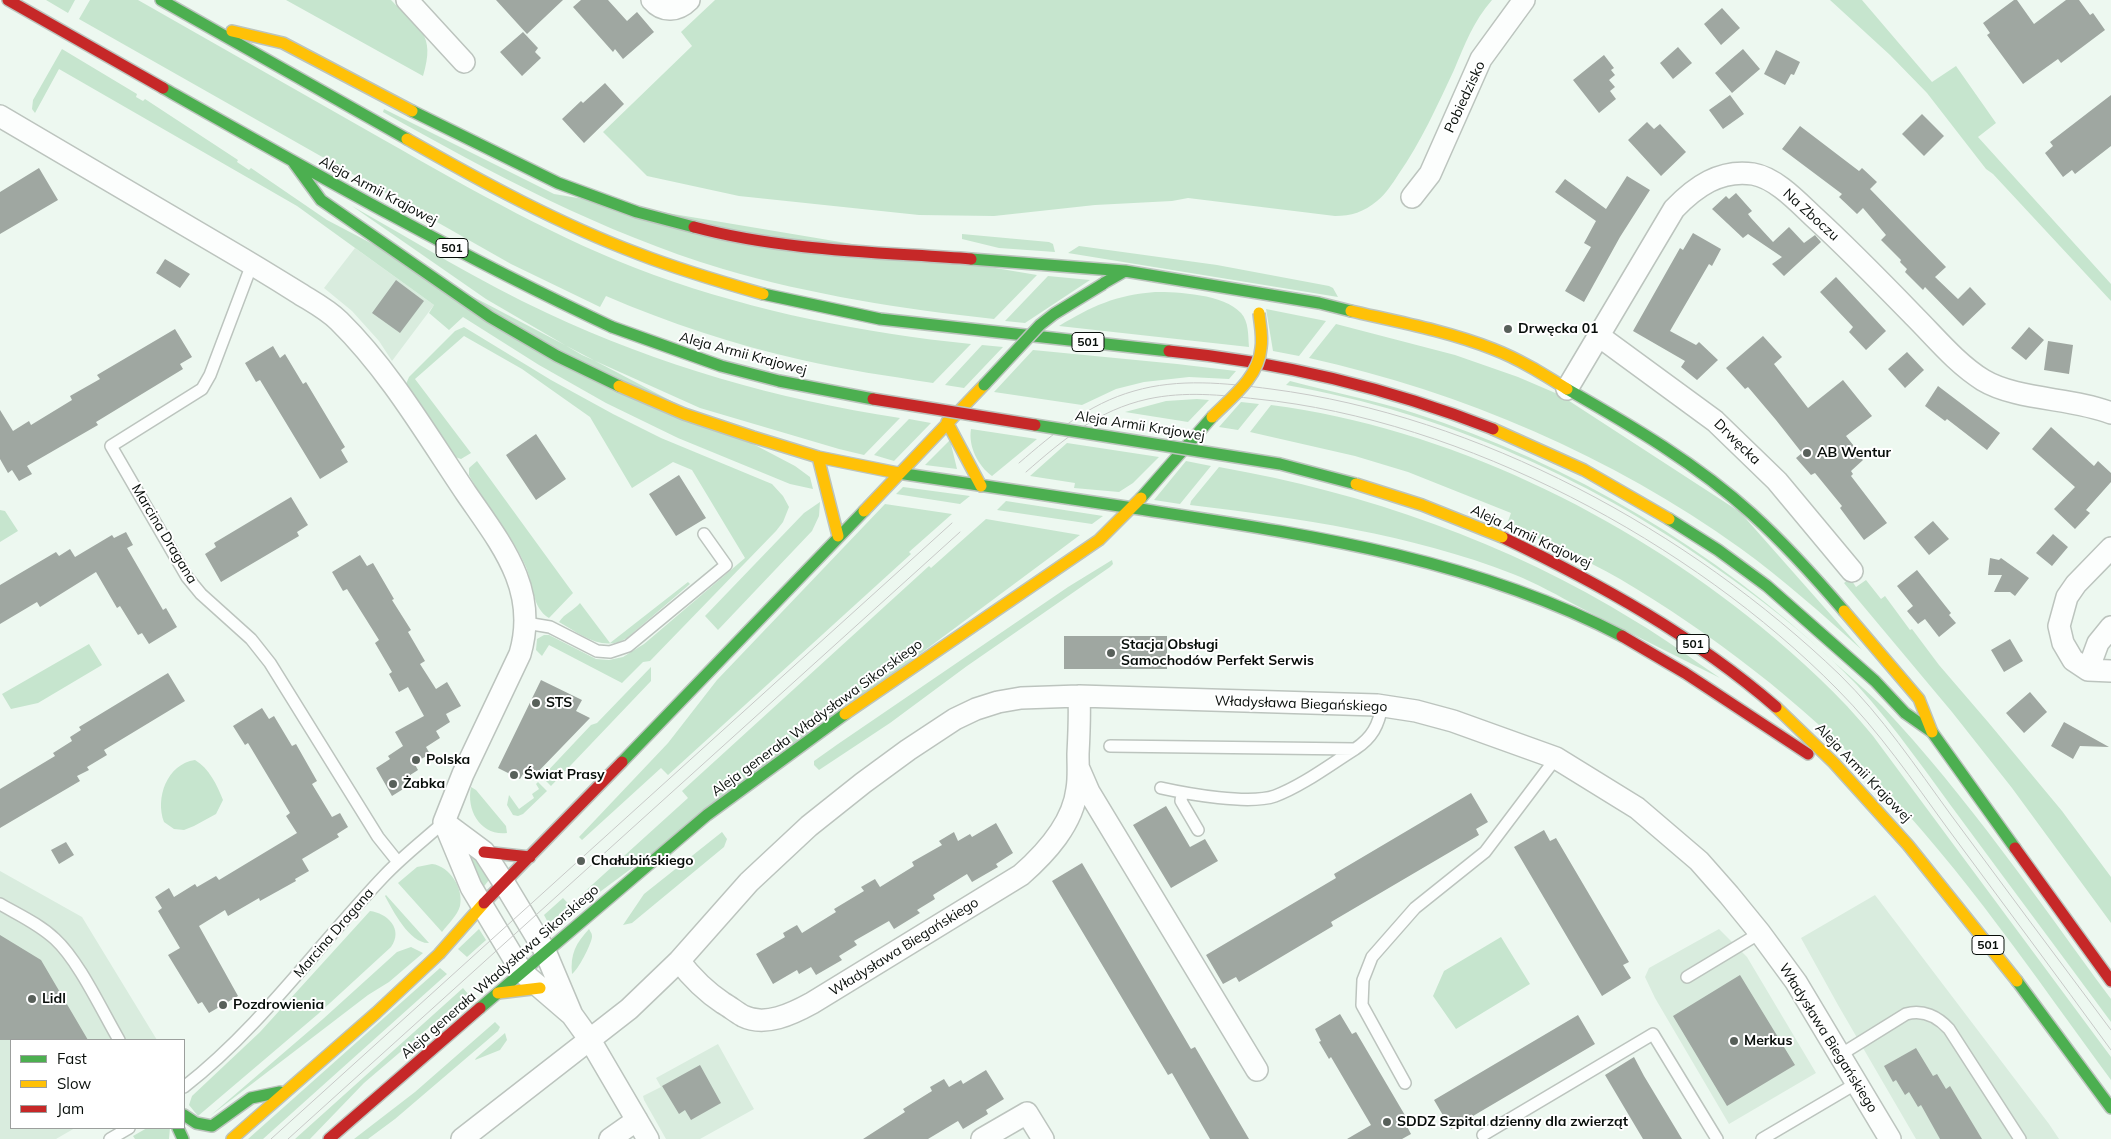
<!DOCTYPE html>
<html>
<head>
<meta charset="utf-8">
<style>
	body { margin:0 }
	#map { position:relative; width:2111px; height:1139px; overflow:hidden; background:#edf8f0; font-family:Mulish,sans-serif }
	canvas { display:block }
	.legend { position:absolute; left:10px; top:1039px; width:175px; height:90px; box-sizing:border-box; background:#fff; border:1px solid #9c9f9d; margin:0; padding:6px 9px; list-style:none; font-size:15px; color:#080e0a }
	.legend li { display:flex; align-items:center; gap:10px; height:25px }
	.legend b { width:25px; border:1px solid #9c9f9d }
</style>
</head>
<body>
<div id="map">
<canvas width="2111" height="1139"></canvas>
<ul class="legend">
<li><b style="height:6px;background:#4caf50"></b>Fast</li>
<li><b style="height:6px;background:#ffc107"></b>Slow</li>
<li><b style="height:6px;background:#c62828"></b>Jam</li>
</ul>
</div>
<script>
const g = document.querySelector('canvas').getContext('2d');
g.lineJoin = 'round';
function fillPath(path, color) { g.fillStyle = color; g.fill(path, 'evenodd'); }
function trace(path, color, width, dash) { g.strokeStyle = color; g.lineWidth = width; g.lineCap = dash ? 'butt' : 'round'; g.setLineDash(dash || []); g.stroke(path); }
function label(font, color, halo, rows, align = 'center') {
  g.font = font + ' Mulish,sans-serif'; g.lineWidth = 4; g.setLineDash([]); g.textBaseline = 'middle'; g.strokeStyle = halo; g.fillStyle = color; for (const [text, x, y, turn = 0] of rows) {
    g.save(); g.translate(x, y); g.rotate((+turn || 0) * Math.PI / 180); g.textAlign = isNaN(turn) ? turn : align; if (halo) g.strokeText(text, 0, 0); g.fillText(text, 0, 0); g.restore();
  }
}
fillPath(new Path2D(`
	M355 248 434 305 392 361 379 341 352 311 324 288Z
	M0 871 82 917 157 1040H11V1128H75L56 1139H0Z
	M1875 895 2049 1124 2059 1139H1916L1838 1005 1801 938Z
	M1719 929 1747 957 1816 1073 1729 1124 1655 998 1645 977 1649 968Z
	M718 1044 754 1109 700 1139H666L644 1100 643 1096 661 1087 656 1078Z`), '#d9ecde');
fillPath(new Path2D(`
	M46 0H75L68 13Z
	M90 0H138C220 47 302 93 384 140 472 190 559 240 654 275 757 312 863 333 971 344L933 383C889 376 845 370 802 360 735 345 669 323 606 296L600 307 511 264 79 19Z
	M286 0H391C419 29 436 33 423 76Z
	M715 0H1492C1473 22 1465 44 1454 70 1437 106 1421 142 1398 175 1392 184 1386 194 1377 201 1364 212 1351 216 1335 216L1188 198 1172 201 1095 205 994 216 919 215 739 196 647 176 603 132 692 46 681 32Z
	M1830 0H1862L1932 82 1956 66 1996 123 1978 137 2111 284V301L1993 174 1986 169 1927 93 1890 55Z
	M62 49 137 94 136 97 143 101 145 99 238 160 237 162 249 170 251 168 327 220 795 466 810 477 813 489 790 484 678 438 606 403 539 365 463 317 449 330 429 313 434 305 297 206 59 69 35 113 32 109 33 100Z
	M384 109 554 194 1037 275 994 319C903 309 811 295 723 269 603 233 491 173 383 112Z
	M352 206C416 242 480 282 547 313 660 366 776 399 900 418L864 455 839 449 700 408 582 355 486 299Z
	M962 234 1049 242 1053 244 1055 252 999 248 962 239Z
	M1079 246 1217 265 1329 286 1333 288 1338 297 1068 253Z
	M1048 276 1090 280 1025 323 1005 321Z
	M1155 292C1178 292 1224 294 1241 313 1249 322 1248 335 1249 347L1059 326C1092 306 1116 295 1155 292Z
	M1266 309 1326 321 1299 356 1273 351Z
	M1336 324 1455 355 1518 377 1560 395 1740 512 1862 650C1822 614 1783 579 1740 548 1612 456 1462 392 1309 358Z
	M464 327 551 380 613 414 661 438 772 484 783 496 789 507 783 522 776 531 650 661 643 662 622 683 549 645 542 656 536 650 537 639 544 635H549L596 659 609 660 623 657 644 644 745 558 692 470 673 462 632 488 590 417 522 369 464 336 415 379 471 453 461 459 455 457 412 397 406 384 409 377 455 331Z
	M982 345 1003 347 964 388 945 385Z
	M1033 350 1177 364 1236 371 1229 379 1189 377 1144 382 1116 389 1082 405 994 392Z
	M1290 381C1331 392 1373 400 1414 413 1571 463 1715 550 1835 663 1851 677 1867 691 1882 706 1967 796 2038 900 2111 999V1022C2062 955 2012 889 1963 822 1929 776 1896 728 1857 685 1819 645 1774 609 1729 577 1598 482 1447 413 1286 385Z
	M1197 399 1209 400 1188 422 1125 412 1166 401Z
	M1241 402 1259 404 1238 430 1219 427Z
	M1271 405C1447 428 1623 514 1760 626 1801 660 1840 695 1873 736L2111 1057V1080C2036 978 1964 871 1876 780 1801 702 1713 634 1620 579 1583 558 1545 542 1507 524L1511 513 1408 472 1355 456 1250 432Z
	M909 419 931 423 894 461 874 455Z
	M971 429 1037 439 992 476C978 466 968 446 971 429Z
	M950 440 957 469 925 465Z
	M1067 443 1159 457 1133 483 1119 492 1074 488 1075 483 1030 476Z
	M477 461 573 593 549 618C532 608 533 584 526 567 512 534 486 507 469 475V468Z
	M1186 461 1211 466 1180 504 1154 500Z
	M1219 467C1366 493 1508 542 1635 621 1664 638 1692 659 1720 678 1673 655 1627 631 1581 608 1559 596 1536 583 1513 574 1411 534 1298 518 1190 505L1191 501Z
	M903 487 970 496 960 504 896 494Z
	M1006 501 1103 516 1092 524 997 510Z
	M820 502 819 516 812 531 718 630 705 616 804 513Z
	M885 504 952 514 909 552 911 554 668 775 661 768 582 840 579 837 668 743 717 680Z
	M0 510 5 511 18 531 0 542Z
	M986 519 1080 535 589 900 582 894 688 798 682 791 929 566 931 568Z
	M1112 560 1113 564 1110 567 967 666 890 723 819 770 814 765V761L838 744 1068 587Z
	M1850 578 1856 587 1866 580 1881 599 1885 596 1910 630 1912 629 1939 665 1988 722 2062 811 2111 877V923L2012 788 1952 712 1844 583Z
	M688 582 690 584 627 638C603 653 580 634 559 622 565 613 573 611 580 603L610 643Z
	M89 644 102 665 38 703 11 709 2 694Z
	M651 667V681L551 786 542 777 591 725 597 723Z
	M195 760C209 768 217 785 223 800L216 814 194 826 184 830 174 829 164 822C155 798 167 764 195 760Z
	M538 782 547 791 523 814 518 816 513 815 507 805 509 795 519 809 534 798 532 794 539 789 536 784Z
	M471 787 476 790 506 826 507 833C481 836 466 811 471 787Z
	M722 832 727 839 724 847 632 923 623 925 644 894Z
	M461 842 495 872 482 889Z
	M432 864C450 866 464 889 460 906 457 916 448 924 442 932L398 883 417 867Z
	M386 895 429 943C410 944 393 911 385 896Z
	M563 898 575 911 552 930 544 915Z
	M370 911C387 913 404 929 391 947L318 1014 198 1116 189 1105 192 1096 260 1032Z
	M479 929 486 940 467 957 458 949Z
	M589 929C591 933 592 933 592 937 591 945 578 970 572 974 570 954 576 943 589 929Z
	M1501 937 1530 984 1456 1029 1433 996 1444 971Z
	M411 947 423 953 389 982 368 995 210 1116 323 1019 397 952Z
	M440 968 447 974 263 1139H248Z
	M463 988 468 994 364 1083 310 1139H295Z
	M495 1022 500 1027 498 1031 395 1119 368 1139H354L415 1092Z
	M505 1033 507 1040 500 1050 475 1060 476 1058Z
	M147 1128H170L169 1139H135L133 1136Z`), '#c6e5ce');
fillPath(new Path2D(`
	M496 0H563L527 34Z
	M581 0H608L627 21 637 12 654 32 623 59 615 49 613 52 573 7Z
	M2014 0H2017L2034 24 2066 0H2079L2090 15 2093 13 2105 30 2061 63 2058 59 2023 84 1987 35 1990 33 1983 23Z
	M1722 8 1740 28 1721 45 1704 24Z
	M523 32 538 48 535 52 541 58 522 76 500 52Z
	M1678 47 1692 63 1673 79 1660 63Z
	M1743 49 1760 69 1732 93 1715 73Z
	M1776 50 1800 62 1794 75 1791 74 1785 85 1764 74Z
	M1604 55 1614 68 1611 70 1615 75 1609 80 1615 87 1610 91 1616 99 1599 113 1573 80Z
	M605 83 624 104 584 143 562 119 581 101 583 103Z
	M1730 95 1744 114 1723 129 1709 110Z
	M2111 95V146L2075 174 2072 170 2063 177 2045 153 2053 146 2050 142Z
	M1922 114 1944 136 1924 156 1902 134Z
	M1647 122 1654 129 1660 124 1686 152 1661 176 1628 140Z
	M1800 126 1859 171 1862 168 1877 182 1870 189 1946 267 1935 277 1958 299 1970 287 1986 304 1963 326 1925 287 1923 290 1905 272 1907 269 1900 262 1901 260 1881 240 1886 235 1863 208 1857 214 1839 197 1842 194 1782 149Z
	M39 168 58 200 0 234V192Z
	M1627 176 1650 190 1620 237 1584 302 1565 291 1591 247 1584 243 1596 221 1555 192 1565 179 1606 209Z
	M1736 193 1752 211 1748 214 1751 218 1773 242 1789 227 1804 243 1815 235 1821 242 1784 276 1772 264 1782 257 1748 234 1743 238 1712 209 1726 196 1729 199Z
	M1693 233 1721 249 1712 266 1709 264 1670 331 1696 345 1699 342 1718 360 1697 380 1681 367 1685 361 1633 331 1680 248 1683 250Z
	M165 259 190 274 180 288 156 273Z
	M1836 277 1886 331 1866 350 1849 332 1853 327 1820 292Z
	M396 280 424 301 400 333 372 313Z
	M2029 327 2044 340 2026 360 2011 348Z
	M175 329 192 357 180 364 183 369 96 422 98 425 27 466 32 474 19 481 12 470 8 473 0 459V410L13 431 29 421 31 425 72 400 70 396 100 379 97 375Z
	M1763 336 1782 357 1774 364 1808 408 1843 380 1872 416 1846 436 1861 455 1859 456 1863 460 1851 471 1853 474 1851 476 1887 523 1864 540 1840 508 1842 506 1815 473 1811 475 1796 458 1802 453 1776 420 1748 387 1745 389 1726 368Z
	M2048 341 2073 345 2069 374 2044 370Z
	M273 346 280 358 285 354 303 384 306 382 345 447 341 450 348 462 320 479 260 380 256 382 245 363Z
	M1907 352 1924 370 1905 388 1888 369Z
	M1938 386 2000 433 1987 450 1947 419 1945 421 1925 406Z
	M2051 427 2094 466 2098 461 2111 473V482L2086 510 2090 513 2075 529 2054 509 2075 487 2032 449Z
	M536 434 566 479 536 500 506 455Z
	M679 475 706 518 676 536 649 494Z
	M291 497 308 525 297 532 299 536 221 582 205 554 216 547 214 543Z
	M1933 521 1949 539 1929 555 1914 537Z
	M126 532 133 545 127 548 163 610 166 608 177 627 149 644 142 633 138 635 120 606 117 608 96 572 40 607 37 602 0 624V585L56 552 59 556 70 549 75 557 112 535 114 538Z
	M2053 534 2068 547 2052 566 2036 553Z
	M360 555 367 566 373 563 394 599 392 600 411 630 408 632 425 661 420 664 436 689 447 682 461 706 446 714 450 722 436 731 440 738 426 747 430 754 414 763 418 770 404 779 408 786 392 796 376 768 390 759 388 756 403 746 395 732 424 716 408 687 399 692 389 674 392 672 375 643 379 640 347 589 343 591 332 572Z
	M1990 558 1999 560 2001 558 2029 578 2015 596 2010 592H1994L2002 575H1988Z
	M1917 570 1951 613 1949 615 1956 623 1939 637 1925 619 1918 624 1907 611 1913 606 1897 586Z
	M1064 636H1167V669H1064Z
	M2010 639 2023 661 2004 672 1991 650Z
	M168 673 185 701 104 750 107 755 87 767 89 770 77 776 80 781 0 828V789L55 756 53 753 72 741 70 737 81 730 79 727Z
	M541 680 582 700 576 711 590 718 532 778 523 774 520 779 498 768Z
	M2030 692 2047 712 2024 733 2006 713Z
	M262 708 269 719 274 716 292 746 296 744 317 781 312 784 332 817 340 813 348 827 337 834 339 837 302 859 309 871 295 879 296 881 260 901 259 898 228 916 225 910 199 926 238 996 209 1013 202 1002 198 1004 168 955 180 948 158 911 162 908 155 897 169 888 174 897 195 884 197 887 216 876 219 880 297 833 286 816 290 813 248 743 245 745 233 726Z
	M2064 722 2109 747 2080 746 2073 759 2051 746Z
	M1471 793 1488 822 1476 829 1479 835 1331 922 1333 926 1256 972 1239 982 1236 977 1223 984 1206 955 1336 878 1334 874Z
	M1166 806 1190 847 1205 839 1218 861 1171 888 1133 825Z
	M996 823 1013 853 996 864 998 867 972 882 967 874 933 895 935 899 917 910 920 913 894 929 889 921 854 941 857 945 839 956 842 960 816 975 811 967 799 974 797 970 773 984 756 954 785 937 783 933 797 925 802 933 836 912 834 909 864 891 861 887 875 879 880 887 914 866 912 862 942 845 939 841 954 832 958 841 970 834 972 837Z
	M1544 830 1550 841 1556 838 1629 962 1623 965 1631 978 1602 996 1514 847Z
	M66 842 74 855 59 864 51 850Z
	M1082 863 1191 1049 1195 1047 1249 1139H1210L1172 1073 1168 1075 1052 881Z
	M0 935 41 960 88 1040H0Z
	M1740 975 1795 1065 1727 1106 1673 1016Z
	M1340 1014 1352 1034 1356 1032 1406 1117 1403 1119 1411 1134 1402 1139H1347L1371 1125 1331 1057 1329 1059 1319 1042 1321 1041 1315 1029Z
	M1578 1015 1595 1044 1451 1129 1434 1100Z
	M1916 1048 1933 1076 1937 1074 1946 1089 1950 1086 1982 1139H1940L1921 1105 1918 1107 1909 1092 1905 1095 1896 1080 1893 1082 1884 1066Z
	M1634 1057 1644 1076 1682 1139H1643L1605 1075Z
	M700 1065 721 1103 691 1120 685 1110 679 1114 662 1086Z
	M986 1070 1004 1099 986 1110 988 1114 963 1129 958 1121 928 1139H863L905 1112 903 1109 932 1091 930 1087 944 1079 949 1087 961 1080 963 1084Z`), '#9fa7a1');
const lane = new Path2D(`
	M252 264 210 375 202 389 111 446 187 577 201 594 251 639 270 663 378 837 398 862
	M526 623 550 627 597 651 610 652 628 646 726 565 704 534
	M1110 746 1355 749C1372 738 1379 725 1382 705
	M1161 788C1188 794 1249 805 1275 796 1302 786 1331 764 1355 749
	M1182 793 1181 801 1198 830
	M0 904C19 915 39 924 55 939 79 961 102 1011 119 1040
	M1687 977 1760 933
	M1840 1055 1906 1014C1923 1009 1938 1017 1949 1029L2020 1139
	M1405 1083 1362 1005 1363 980 1372 957 1415 908 1485 852 1556 758
	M184 1087C261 1027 318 945 385 875 403 856 424 840 444 822
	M1483 1135 1653 1034 1717 1139
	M110 1139 129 1128
	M1762 1139 1857 1083`);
const street = new Path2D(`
	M407 0 464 62
	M652 0C663 13 678 11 689 0
	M0 116C75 160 150 205 226 249 250 263 273 277 297 292 311 301 327 309 339 321 389 370 427 435 466 493 501 544 539 589 520 654L463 774 444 822 471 887 522 972 572 1015
	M1412 197 1430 174 1481 59 1524 0
	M1599 336 1715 421 1777 481 1852 571
	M1567 389 1674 209C1695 187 1720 169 1753 174 1776 178 1798 202 1814 217 1849 249 1881 282 1914 316 1936 338 1956 363 1983 380 2016 400 2074 398 2111 413
	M2111 548 2076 584 2067 597 2059 626 2063 643 2073 660 2088 670 2111 671
	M2088 670 2098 643 2111 627
	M1079 769 1089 792 1257 1070
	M445 823 484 852 504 883 545 951 572 1015 590 1040 648 1139
	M679 961C692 978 705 991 723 1003 730 1007 736 1012 743 1016 765 1027 792 1014 812 1003L1021 875C1046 853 1073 824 1077 789 1079 778 1078 766 1078 754 1079 735 1080 715 1079 696
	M462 1139 629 1009 679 961 749 882 809 826 863 783 908 750 955 719 976 709 998 702 1021 698 1079 696 1377 705 1416 711 1453 721 1556 758 1637 808 1699 861 1729 895 1760 933 1796 982 1890 1139
	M610 1139 637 1120
	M982 1139 1027 1113 1043 1139`);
const fast = new Path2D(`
	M161 0 407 139
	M163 88C310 171 458 255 612 327
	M412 111 558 183 637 212 694 227
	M294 163 321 200 490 317 557 356 619 386
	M971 259 1125 271
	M1104 283 1125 271 1319 303 1351 311
	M763 294 880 319 1169 351
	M1567 389C1632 426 1697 464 1752 514 1785 544 1815 577 1844 611
	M898 473 1133 508
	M1141 498 1212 417
	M1133 508C1302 534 1468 556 1622 636
	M1669 519 1718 550 1767 586 1875 681 1905 713 1932 732 2015 848
	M622 762 864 511
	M2017 981 2111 1108
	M480 1008 707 815 845 714
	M184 1115 196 1123 212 1126 251 1098 280 1092
	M178 1128 183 1139`);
const slow = new Path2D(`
	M232 31 283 43 412 111
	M407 139C482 182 559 224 639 254 680 270 721 282 763 294
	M1351 311C1399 322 1447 331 1493 349 1519 359 1543 374 1567 389
	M619 386 684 414 753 437 818 457 898 473
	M947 422 981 486
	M1493 429 1584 470 1669 519
	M818 457 838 536
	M864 511 984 385
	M1844 611 1919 699 1932 732
	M1776 707 1834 763 1908 845 2017 981
	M845 714 1099 540 1141 498
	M498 993 540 988
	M232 1139 376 1013 439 954 484 903`);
const jam = new Path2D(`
	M8 0 163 88
	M694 227C783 251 879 252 971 259
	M1169 351C1280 362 1389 388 1493 429
	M1502 537C1600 584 1694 636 1776 707
	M1622 636 1685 673 1808 754
	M2015 848 2111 981
	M484 852 530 857
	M484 903 622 762
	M329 1139 480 1008`);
trace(lane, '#bcc4be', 14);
trace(street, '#bcc4be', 24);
trace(fast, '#bcc4be', 14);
trace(slow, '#bcc4be', 14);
trace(jam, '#bcc4be', 14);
trace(lane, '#fcfefd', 11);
trace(street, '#fcfefd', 21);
trace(fast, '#4caf50', 11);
trace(slow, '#ffc107', 11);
trace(jam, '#c62828', 11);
trace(new Path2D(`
	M1019 463C1054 433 1088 404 1134 391 1179 378 1225 383 1271 389 1479 416 1689 530 1840 675 1882 716 1916 767 1951 815 2004 887 2058 959 2111 1030
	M1026 472C1064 439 1098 410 1148 399 1185 391 1221 395 1257 399 1464 420 1692 542 1837 689 1879 731 1913 781 1948 829 2002 902 2057 976 2111 1050
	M271 1139 952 523
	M288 1139 960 532`), '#c7c9c7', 1);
const fastBridge = new Path2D(`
	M612 327 721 366 779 381 873 399
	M984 385 1040 325 1054 314 1103 284
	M1035 425 1280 464 1356 484`);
const slowBridge = new Path2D(`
	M1212 417C1231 398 1259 377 1261 348 1263 336 1260 325 1259 313
	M1356 484 1422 505 1502 537`);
const jamBridge = new Path2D(`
	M873 399 1035 425`);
trace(fastBridge, '#bcc4be', 14, []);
trace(slowBridge, '#bcc4be', 14, []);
trace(jamBridge, '#bcc4be', 14, []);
trace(fastBridge, '#4caf50', 11);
trace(slowBridge, '#ffc107', 11);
trace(jamBridge, '#c62828', 11);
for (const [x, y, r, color] of [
	[1508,329,5,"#58605a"],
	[1807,453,5,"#58605a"],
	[1111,653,5,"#58605a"],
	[536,703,5,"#58605a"],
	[416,760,5,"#58605a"],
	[514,775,5,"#58605a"],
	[393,784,5,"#58605a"],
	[581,861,5,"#58605a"],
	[32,999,5,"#58605a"],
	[223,1005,5,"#58605a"],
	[1734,1041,5,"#58605a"],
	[1387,1122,5,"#58605a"]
]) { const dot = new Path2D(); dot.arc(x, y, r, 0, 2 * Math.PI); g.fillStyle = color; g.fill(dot); trace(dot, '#fff', 2); }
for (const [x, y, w] of [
	[452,248,32],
	[1088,342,32],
	[1693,644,32],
	[1988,945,32]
]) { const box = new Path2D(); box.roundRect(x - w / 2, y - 9.5, w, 19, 4); g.fillStyle = '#fff'; g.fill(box); trace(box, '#080e0a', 1); }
label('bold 12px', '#080e0a', null, [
	["501",452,248],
	["501",1088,342],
	["501",1693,644],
	["501",1988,945]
]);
label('14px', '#080e0a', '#fff', [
	["Pobiedzisko",1465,97,-65],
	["Aleja Armii Krajowej",378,191,28],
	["Na Zboczu",1811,215,42],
	["Aleja Armii Krajowej",743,354,15],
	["Aleja Armii Krajowej",1140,426,9],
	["Drwęcka",1737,442,44],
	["Marcina Dragana",164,534,59],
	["Aleja Armii Krajowej",1531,537,25],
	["Władysława Biegańskiego",1301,704,2],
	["Aleja generała Władysława Sikorskiego",817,718,-36],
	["Aleja Armii Krajowej",1863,773,46],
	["Marcina Dragana",334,933,-49],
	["Władysława Biegańskiego",904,947,-32],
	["Aleja generała Władysława Sikorskiego",500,972,-41],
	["Władysława Biegańskiego",1828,1038,58]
]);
label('bold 14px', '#080e0a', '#fff', [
	["Drwęcka 01",1518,329],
	["AB Wentur",1817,453],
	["Stacja Obsługi",1121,645],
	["Samochodów Perfekt Serwis",1121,661],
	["STS",546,703],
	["Polska",426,760],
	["Świat Prasy",524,775],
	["Żabka",403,784],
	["Chałubińskiego",591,861],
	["Lidl",42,999],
	["Pozdrowienia",233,1005],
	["Merkus",1744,1041],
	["SDDZ Szpital dzienny dla zwierząt",1397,1122]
], 'left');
</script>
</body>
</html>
